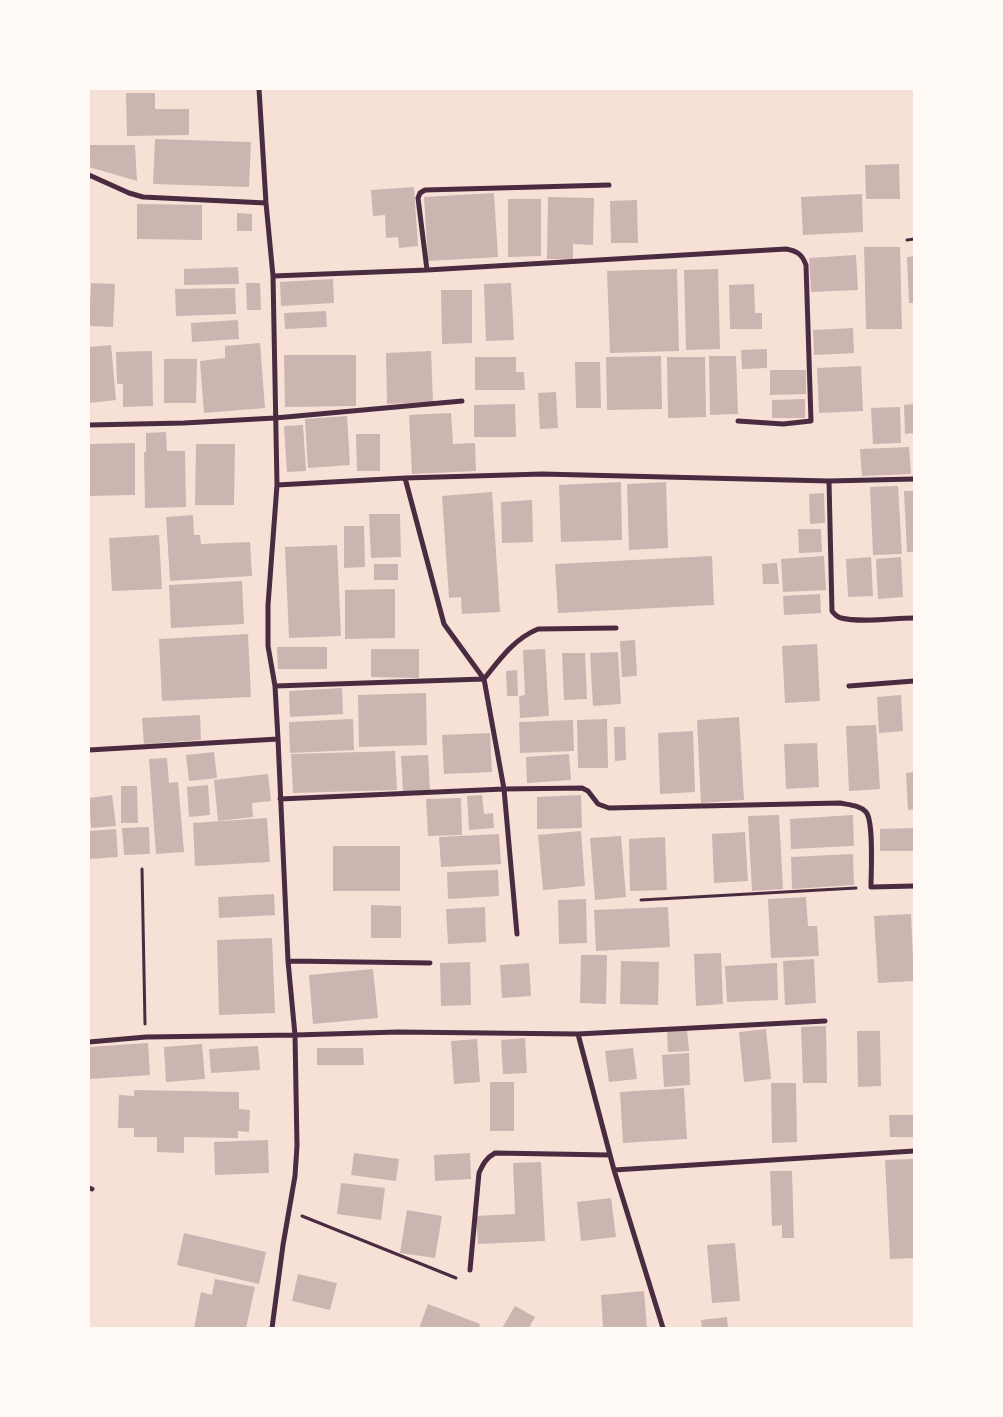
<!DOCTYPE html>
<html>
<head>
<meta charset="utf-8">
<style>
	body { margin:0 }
	#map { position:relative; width:1003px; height:1417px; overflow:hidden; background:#f7e1d7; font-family:"PT Sans",sans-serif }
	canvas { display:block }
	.frame { position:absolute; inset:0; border:90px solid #fffaf5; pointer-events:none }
</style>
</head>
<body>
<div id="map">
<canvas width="1003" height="1417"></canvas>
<div class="frame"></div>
</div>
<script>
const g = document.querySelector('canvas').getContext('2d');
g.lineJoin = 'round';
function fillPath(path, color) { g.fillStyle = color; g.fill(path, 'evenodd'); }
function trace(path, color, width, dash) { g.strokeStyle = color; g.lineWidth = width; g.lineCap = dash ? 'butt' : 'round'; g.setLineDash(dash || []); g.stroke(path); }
fillPath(new Path2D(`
	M126 93H155V109H189V135L127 136Z
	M155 139 251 142 249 187 153 184Z
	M89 145H135L137 181 89 167Z
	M899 164 900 199H866L865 165Z
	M414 187 418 246 399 248 398 237 386 238 385 215 373 216 371 190Z
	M494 193 498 257 428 261 424 197Z
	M862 194 863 232 803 235 801 197Z
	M548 197 594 198 593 245 573 244V259H547Z
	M508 199H541V256L508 257Z
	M637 200 638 243H611L610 201Z
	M137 204 202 205V240L137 239Z
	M237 213 252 214V231H237Z
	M864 247H900L902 329H866Z
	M856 255 858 290 811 292 809 258Z
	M914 256V303H909L907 257Z
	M238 267 239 284 184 285V269Z
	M677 269 679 351 610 353 607 271Z
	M718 269 720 349 686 350 684 270Z
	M333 279 334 303 281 306 280 282Z
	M91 283 115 284 113 327 89 326Z
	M246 283H260L261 310H247Z
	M511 283 514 340 486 341 484 284Z
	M754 284 755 313H762V329H730L729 285Z
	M235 288 236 314 176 316 175 289Z
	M441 290H472V343L442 344Z
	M326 311 327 327 285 329 284 313Z
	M238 320 239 339 192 342 191 323Z
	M853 328 854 353 814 355 813 330Z
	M260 343 265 408 204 413 200 361 225 358V346Z
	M111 345 116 400 89 403V347Z
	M767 349V368L742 369 741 350Z
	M152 351 153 406 123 407V384H117L116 352Z
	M431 351 433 402 387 404 386 353Z
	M284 355H356V406L285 407Z
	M661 356 662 409 607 410 606 357Z
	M709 356H736L738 414 710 415Z
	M475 357H516V372H524L525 390H475Z
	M667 357H705L706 417 668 418Z
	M164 359H197L196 403H164Z
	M575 362H600L601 408H576Z
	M861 366 863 411 819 413 817 368Z
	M770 370H806V394L770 395Z
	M556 392 558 428 540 429 538 393Z
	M805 399V418H772V400Z
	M515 404 516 437H474V405Z
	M914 404V433L905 434 904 405Z
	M900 407 901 443 873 444 871 408Z
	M451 413 453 444 475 443 476 471 412 474 409 415Z
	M347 416 350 465 308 468 305 419Z
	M303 425 306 471 287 472 284 426Z
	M166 432 167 451H185L186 507 145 508 144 452H146V433Z
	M356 434H380V471H357Z
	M135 443V495L89 496V444Z
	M196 444H235L234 505H195Z
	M909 447 911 474 862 476 860 449Z
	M621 482 622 540 561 542 559 485Z
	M666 482 668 548 629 550 627 484Z
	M898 486 902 554 873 555 870 487Z
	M904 491H914V552H907Z
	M492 492 500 612 462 614 461 597 449 598 442 496Z
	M824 493 825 523 810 524 809 494Z
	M532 500 533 542 502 543 501 502Z
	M369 514H400L401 557 371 558Z
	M193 515 194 535H200L201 544 250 542 252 576 170 581 166 517Z
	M344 526H364L365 567 344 568Z
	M798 529H821L822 552 799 553Z
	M159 535 162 589 112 591 109 538Z
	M337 545 341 636 289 638 285 547Z
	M712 556 714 605 558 613 555 564Z
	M824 556 826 590 783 592 781 559Z
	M871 557 873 596 848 597 846 559Z
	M901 557 903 597 878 599 876 559Z
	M777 563 779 584H763L762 564Z
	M374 564H398V580H374Z
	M242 581 244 624 171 628 169 585Z
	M395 589V638L345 639V590Z
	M820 594 821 613 784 615 783 596Z
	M248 634 251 697 162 701 159 639Z
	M635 640 637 676 622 677 620 641Z
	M817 644 820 701 785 703 782 646Z
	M277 647H327V669H278Z
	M371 649H419V678L371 677Z
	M545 649 549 716 520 718 519 696 525 695 523 650Z
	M618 652 621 704 593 706 590 653Z
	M562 653H585L587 699 564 700Z
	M517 670 518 696H507L506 671Z
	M342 688 343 714 290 717 289 691Z
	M426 693 427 745 359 747 358 695Z
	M901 695 903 731 879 733 877 697Z
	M200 715 201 740 144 744 142 718Z
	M739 717 744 800 701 803 697 720Z
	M353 719 354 750 290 753 289 722Z
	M607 719 608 768H578L577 720Z
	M573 720 574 751 520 753 519 722Z
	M876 725 880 789 849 791 846 726Z
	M614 727H625L626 760 615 761Z
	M693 731 695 792 660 794 658 733Z
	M490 733 492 772 444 774 442 735Z
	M817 743 819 787 786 789 784 744Z
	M395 751 397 790 293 793 291 754Z
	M214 752 217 778 189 781 186 755Z
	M569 754 571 780 527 783 526 757Z
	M428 755 430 790 403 792 401 756Z
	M167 758 169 783 178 782 184 852 156 854 149 759Z
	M914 772V809L908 810 906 773Z
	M268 774 271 801 252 803 253 817 218 821 214 780Z
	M208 785 210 815 189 817 187 787Z
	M121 786H137L138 823H121Z
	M112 795 116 826 91 828 89 798Z
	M482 795 484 814 493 813 494 828 469 830 467 796Z
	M581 795 582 828 537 829V797Z
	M461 798 462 835 428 836 426 799Z
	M779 815 783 889 752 891 748 816Z
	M853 815 854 846 791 849 790 819Z
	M267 818 270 862 195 866 193 823Z
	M149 827 150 854 124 855 122 828Z
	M914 828V851H880V829Z
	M116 829 118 857 90 859 89 831Z
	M581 831 585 886 543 890 538 835Z
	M745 832 748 881 714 883 712 834Z
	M499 834 501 864 441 867 439 837Z
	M621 836 626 897 595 900 590 838Z
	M665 837 667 890 630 891 629 839Z
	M333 846H400V891H333Z
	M853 854 854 885 792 889 791 857Z
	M498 870 499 896 448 899 447 872Z
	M274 894 275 915 219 918 218 897Z
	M806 897 808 926H817L819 956 771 958 768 899Z
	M586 899 587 943 559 944 558 900Z
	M371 905 401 906V938H371Z
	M485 907 486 942 448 944 446 909Z
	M668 907 670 947 596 951 594 910Z
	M911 914 914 981 878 983 874 916Z
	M272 938 275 1013 219 1015 217 940Z
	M721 953 723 1004 696 1006 694 954Z
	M581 955H607L606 1004 580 1003Z
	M814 959 816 1003 785 1005 783 961Z
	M621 961 659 962 658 1005 620 1004Z
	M470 962 471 1005 441 1006 440 963Z
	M529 963 531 996 502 998 500 965Z
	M777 963 778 1000 727 1002 725 966Z
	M373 969 378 1018 313 1024 309 975Z
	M826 1026 827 1083H803L801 1027Z
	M687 1029 689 1051 668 1052 667 1031Z
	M766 1029 771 1079 744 1082 739 1032Z
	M857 1031H880L881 1086 858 1087Z
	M525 1038 527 1073 503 1074 501 1040Z
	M477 1039 480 1082 454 1084 451 1041Z
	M148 1043 150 1075 89 1079V1047Z
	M202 1044 205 1079 166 1082 164 1047Z
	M258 1046 260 1070 211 1073 209 1049Z
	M317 1048H363L364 1065H317Z
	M633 1048 637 1079 609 1082 605 1051Z
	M689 1053 690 1085 664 1087 662 1055Z
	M490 1082H514V1131H490Z
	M771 1083H796L797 1142 772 1143Z
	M684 1088 687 1139 623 1143 620 1092Z
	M134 1090 239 1092V1109L250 1110 249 1132 238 1131V1138L184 1137V1153L157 1152V1137H134V1128H118L119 1095 134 1096Z
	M889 1115H914V1137H890Z
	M268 1140 269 1173 215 1175 214 1142Z
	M354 1153 399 1159 396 1181 351 1175Z
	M470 1153 471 1179 435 1181 434 1155Z
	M914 1159V1258L890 1259 885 1160Z
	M541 1162 545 1241 478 1244 476 1216 515 1214 513 1163Z
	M770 1171H792L794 1238H782V1225L772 1226Z
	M341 1183 385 1188 381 1220 337 1214Z
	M611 1198 616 1237 581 1241 577 1202Z
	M407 1210 442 1216 435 1258 400 1253Z
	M184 1233 266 1252 259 1284 177 1265Z
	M735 1243 740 1301 712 1303 707 1245Z
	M298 1274 337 1283 330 1310 292 1301Z
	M215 1279 255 1287 246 1328H194L201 1292 212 1295Z
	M644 1291 647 1328H603L601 1295Z
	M428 1304 480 1324 479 1328H419Z
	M515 1306 535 1317 529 1328H502Z
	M727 1317 728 1328H702L701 1320Z`), '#ccb4b1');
trace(new Path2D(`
	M907 240 914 239
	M142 869 145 1024
	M641 900 856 888
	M302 1216 456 1278`), '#4a2c40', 3);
trace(new Path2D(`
	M259 89 266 203 273 276 277 485 268 605V646L275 686 278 739 288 961 295 1035 297 1146 295 1176 283 1245 272 1328
	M89 175 129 193 143 197 266 203
	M427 270 418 198 420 193 425 190 609 185
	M273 276 427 270 786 249C797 251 802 254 806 265L811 421 783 424 738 421
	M89 425 184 423 275 418 462 401
	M829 481 832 611C835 615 837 617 841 618 861 623 893 618 914 618
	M277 485 405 478 542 474 829 481 914 479
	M275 686 484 679C500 659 514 639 538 629L616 628
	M849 686 914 681
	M89 750 278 739
	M280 799 504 789 484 679 444 624 405 478
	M517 934 504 789 582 788 588 791 598 804 609 808 840 803C849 805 859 805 866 812 874 821 871 873 871 887L914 886
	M288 961 430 963
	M578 1034 825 1021
	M89 1042 146 1037 295 1035 398 1032 578 1034 614 1170 663 1328
	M614 1170 914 1151
	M89 1188 92 1189
	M470 1270 479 1173C483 1164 486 1158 495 1153L610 1155`), '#4a2c40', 5);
</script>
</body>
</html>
